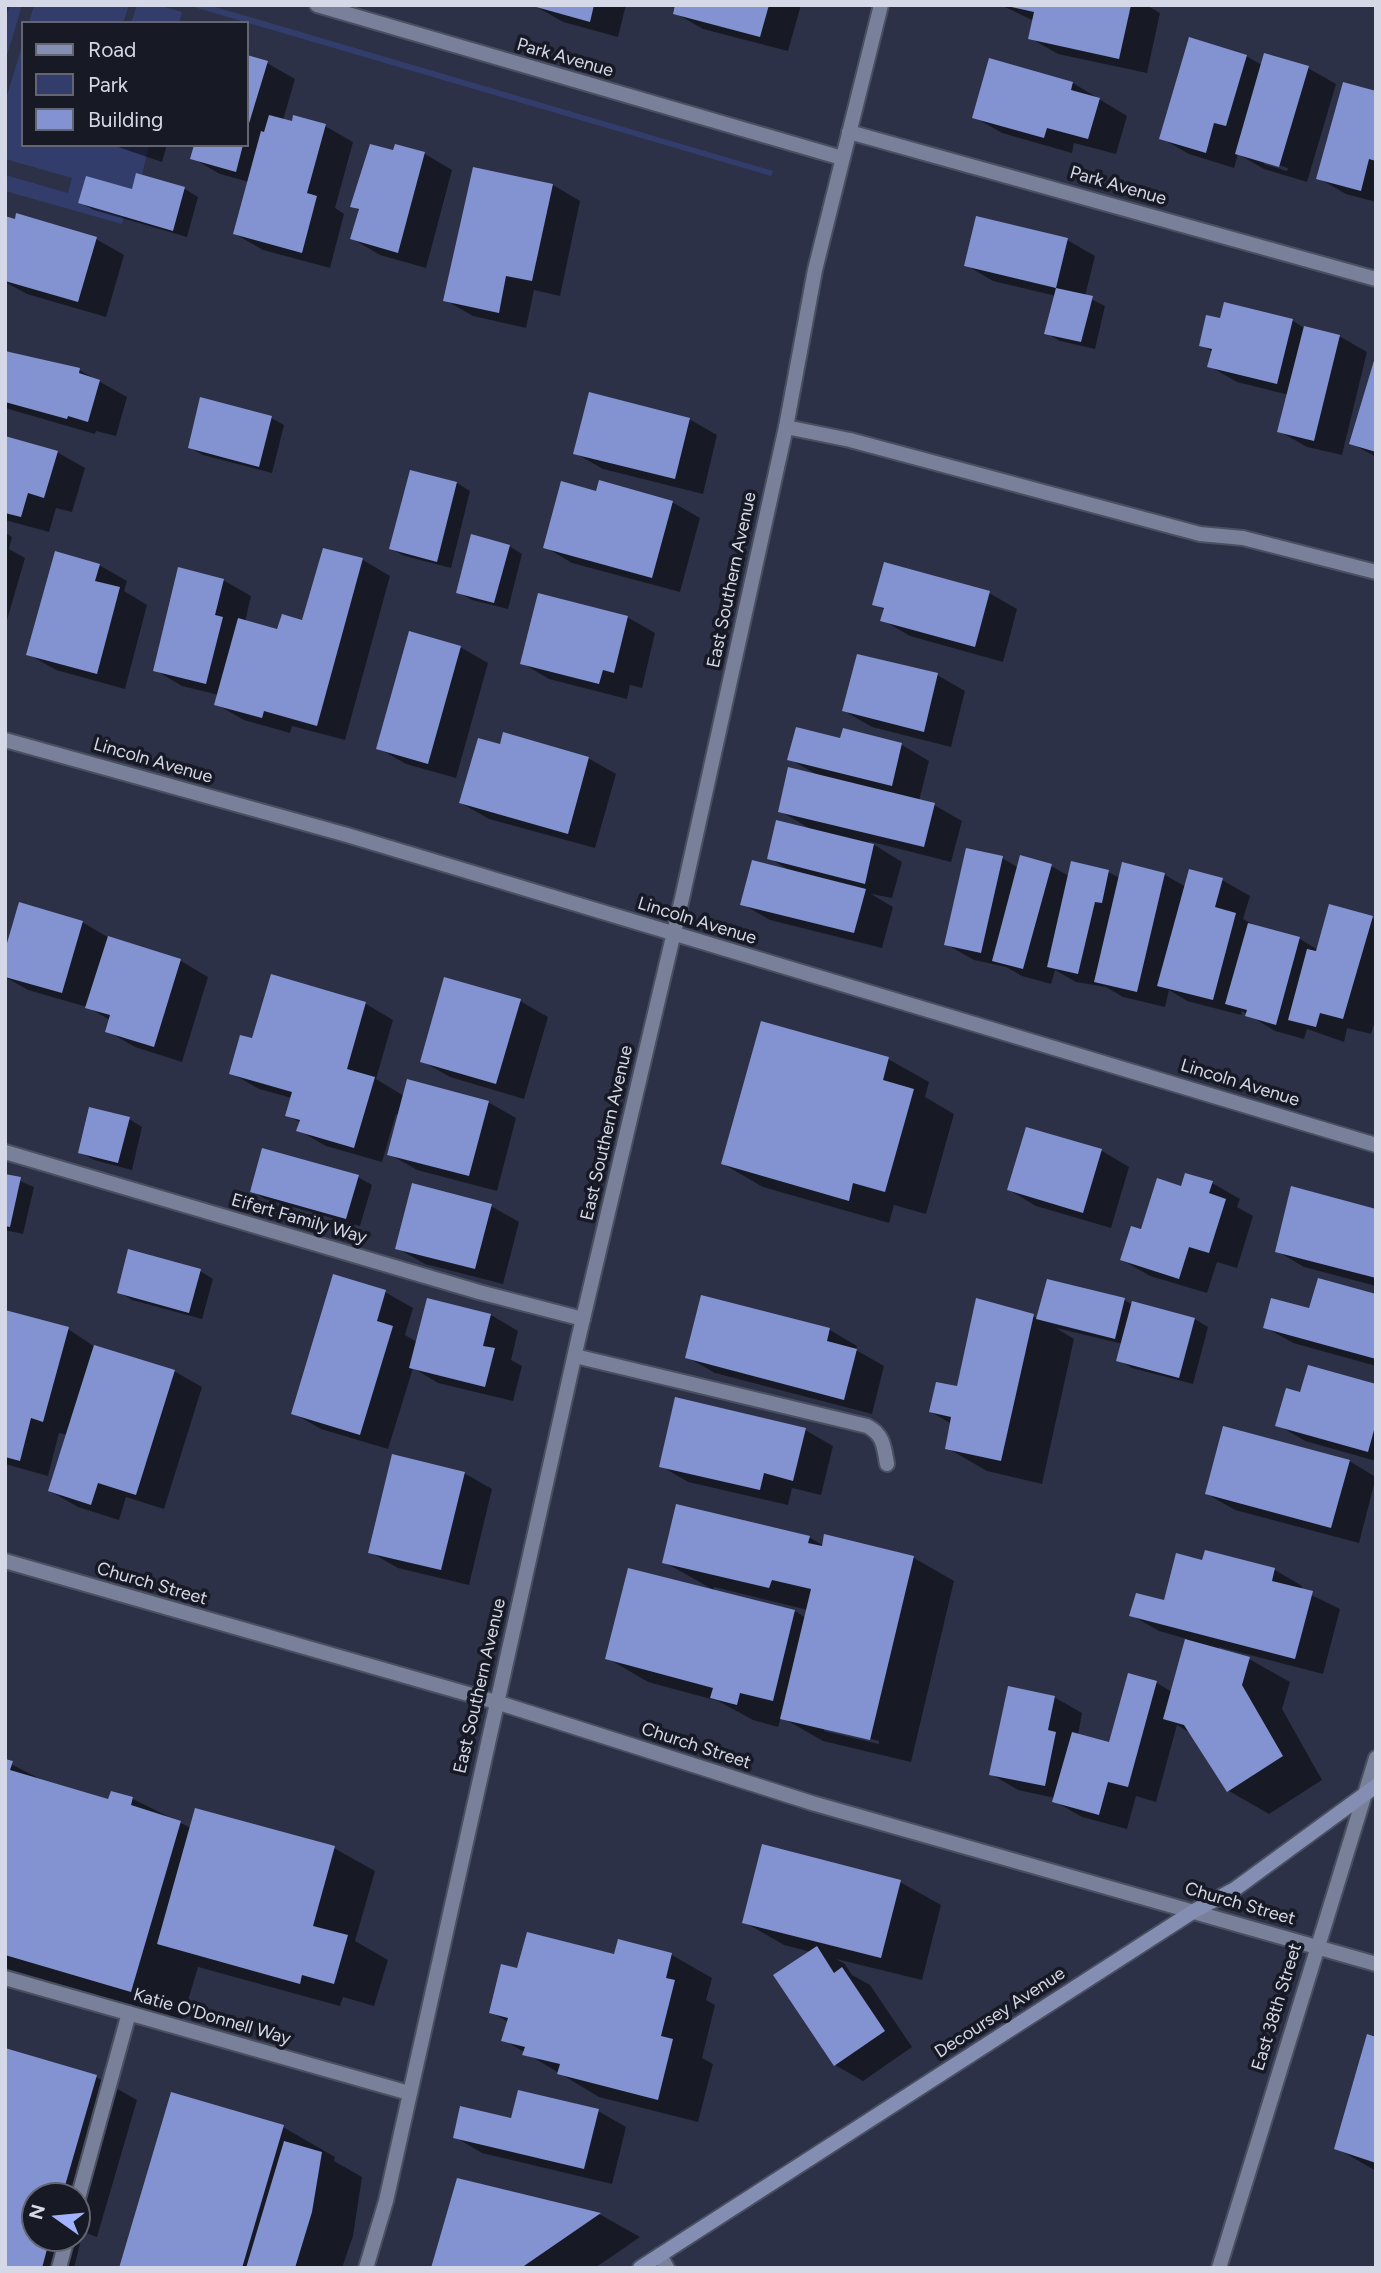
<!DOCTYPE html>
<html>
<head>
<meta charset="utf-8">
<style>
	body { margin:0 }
	#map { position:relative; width:1381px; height:2273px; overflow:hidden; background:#2c3147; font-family:Figtree,sans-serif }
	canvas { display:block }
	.frame { position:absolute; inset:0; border:7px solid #d5d9e7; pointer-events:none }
	.legend { position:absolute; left:21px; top:21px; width:228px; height:126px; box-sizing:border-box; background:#171a24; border:2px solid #636672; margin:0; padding:9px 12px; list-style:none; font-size:21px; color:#d5d9e7 }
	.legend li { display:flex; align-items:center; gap:14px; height:35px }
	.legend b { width:35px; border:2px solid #636672 }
	.north { position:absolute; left:21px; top:2182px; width:70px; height:70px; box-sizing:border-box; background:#171a24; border:2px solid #636672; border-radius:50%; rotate:285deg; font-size:19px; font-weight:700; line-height:28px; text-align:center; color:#d5d9e7 }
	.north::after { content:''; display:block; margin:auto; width:24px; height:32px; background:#a1b3fd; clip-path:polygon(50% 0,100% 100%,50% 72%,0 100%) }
</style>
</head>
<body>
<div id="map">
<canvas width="1381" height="2273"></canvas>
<div class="frame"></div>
<ul class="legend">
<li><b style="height:9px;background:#848eb2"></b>Road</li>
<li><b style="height:19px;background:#333d6c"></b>Park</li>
<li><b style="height:19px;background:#8392d0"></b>Building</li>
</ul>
<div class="north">N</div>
</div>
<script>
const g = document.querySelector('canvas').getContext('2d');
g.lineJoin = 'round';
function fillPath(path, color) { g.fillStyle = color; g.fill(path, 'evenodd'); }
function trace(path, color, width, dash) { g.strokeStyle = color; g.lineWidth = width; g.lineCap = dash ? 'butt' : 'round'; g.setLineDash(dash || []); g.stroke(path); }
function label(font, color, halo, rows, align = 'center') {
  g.font = font + ' Figtree,sans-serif'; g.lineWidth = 7; g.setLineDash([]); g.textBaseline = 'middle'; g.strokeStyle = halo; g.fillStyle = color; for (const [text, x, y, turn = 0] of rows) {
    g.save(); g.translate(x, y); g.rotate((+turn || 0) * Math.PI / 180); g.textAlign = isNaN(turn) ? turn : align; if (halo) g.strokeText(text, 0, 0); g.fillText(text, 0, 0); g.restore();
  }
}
fillPath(new Path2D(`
	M10 5H22L5 62V20Z
	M34 5H129L123 23H29Z
	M137 5H158L182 12 179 23H131Z
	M187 5H208L260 20 773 171 771 176Z
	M23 43V145H149L142 175 136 174 132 189 86 177 78 203 124 216 122 224 5 191V175L68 193 72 178 5 159V102Z`), '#333d6c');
fillPath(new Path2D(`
	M626 5 618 37 563 22 535 6Z
	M677 5H801L788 51 703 29 675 13Z
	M1001 5H1146L1160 13 1147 73 1058 54 1030 38 1034 21Z
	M1246 56 1262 65 1308 68 1336 84 1307 182 1264 169 1238 154 1234 168 1189 154 1161 138ZM1264 161 1288 168 1287 171 1264 164Z
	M247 57 267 63 295 79 283 120 325 126 353 142 335 208 344 214 330 268 263 250 235 234 249 182 220 174 192 158 195 145H247Z
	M1073 83 1127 116 1116 154 1074 143 1072 153 1002 133 974 117Z
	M1376 93V202L1346 194 1318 178Z
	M112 145H167L162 162Z
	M396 146 425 154 452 170 426 268 380 255 353 239 360 211 352 206Z
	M137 176 185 189 198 197 187 237 94 210 80 203 133 191Z
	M553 185 580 201 560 296 534 290 526 328 473 316 445 300Z
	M5 218 96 239 124 255 106 317 27 294 5 282Z
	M1067 240 1095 256 1085 296 1105 306 1095 349 1060 341 1046 333 1056 296 993 281 966 265Z
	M1225 304 1293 321 1306 329 1339 336 1367 352 1342 455 1307 447 1279 431 1289 395 1237 382 1209 366 1213 352 1201 345 1221 320Z
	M5 353 79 370 127 397 116 436 96 431 95 434 5 408Z
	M1376 358V457L1351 443Z
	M271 418 284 425 272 473 203 455 190 448Z
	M689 419 717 435 703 494 603 469 575 453Z
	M5 436 57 452 85 468 72 512 56 508 49 532 5 520Z
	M411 472 457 483 470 491 451 568 405 556 391 549Z
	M597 493 672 502 700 518 680 592 572 563 545 547Z
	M5 533 12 537 9 549 25 558 5 627Z
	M509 546 522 554 508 609 472 600 458 592Z
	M324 550 363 560 390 576 345 740 292 726 290 733 244 720 216 704 219 695 182 686 155 670 223 580 251 596 245 622 278 631 304 622Z
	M99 565 127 581 124 591 147 605 125 689 56 670 28 654Z
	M989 593 1017 609 1003 662 910 636 882 620 885 610 874 604Z
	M627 617 655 633 642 688 630 685 627 699 549 679 522 663Z
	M460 647 488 663 456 778 406 764 378 748Z
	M937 675 965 691 951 747 872 727 844 711Z
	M844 730 902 745 929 761 919 801 934 805 962 821 951 862 868 841 902 862 892 898 871 894 893 907 882 948 770 920 742 904 789 870 769 858 812 830 780 811 818 775 789 759 842 740Z
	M501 746 588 758 616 774 595 848 489 819 461 803Z
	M1002 858 1019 868 1051 866 1069 876 1108 872 1120 878 1123 864 1165 875 1186 887 1222 880 1250 896 1243 919 1258 927 1300 939 1318 950 1372 918 1376 920V1018L1371 1034 1347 1028 1344 1042 1307 1029 1304 1039 1275 1031 1242 1011 1241 1015 1187 1001 1169 990 1165 1007 1123 997 1106 987 1076 982 1055 970 1051 984 1022 976 1006 967 974 960 946 944Z
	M82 922 111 939 181 961 208 977 182 1062 135 1047 107 1031 110 1020 87 1007 28 990 5 977Z
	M272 976 366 1004 393 1020 376 1079 404 1096 488 1102 516 1118 497 1191 417 1170 389 1154 399 1115 396 1114 382 1162 326 1146 298 1130 301 1123 287 1115 292 1098 259 1089 231 1073 253 1040Z
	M520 1001 548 1017 524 1099 450 1077 422 1061Z
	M888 1059 929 1082 925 1097 954 1114 926 1214 894 1205 889 1223 763 1187 723 1164Z
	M129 1119 142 1127 132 1170 94 1160 80 1152Z
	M1027 1129 1102 1151 1129 1167 1111 1228 1036 1206 1009 1190Z
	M5 1175 34 1187 23 1234 5 1230Z
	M358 1177 372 1185 360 1226 265 1199 252 1191Z
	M1212 1183 1240 1199 1237 1207 1253 1216 1237 1268 1217 1262 1207 1293 1150 1276 1122 1260 1142 1231 1183 1188Z
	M491 1206 519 1222 503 1284 425 1264 397 1248Z
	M1376 1211V1286L1304 1267 1277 1251Z
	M200 1271 213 1279 202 1319 132 1300 119 1292Z
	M385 1292 413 1308 405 1335 417 1342 491 1315 518 1331 511 1360 522 1366 513 1401 438 1383 413 1368 388 1449 321 1429 293 1413Z
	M1376 1296V1366L1293 1343 1265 1327 1310 1311Z
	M703 1297 830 1330 857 1346 856 1350 884 1366 872 1414 715 1373 687 1357Z
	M1124 1300 1133 1305 1195 1319 1208 1327 1193 1384 1132 1368 1118 1360 1123 1344 1056 1328 1074 1339 1042 1484 987 1471 947 1448 952 1424 931 1412 1033 1316 1038 1319Z
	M5 1312 68 1329 95 1347 174 1371 202 1387 164 1509 126 1497 119 1520 78 1507 50 1491 68 1435 59 1433 48 1476 5 1464Z
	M1376 1386V1461L1305 1441 1278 1425 1301 1394Z
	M805 1430 833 1446 821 1495 792 1488 788 1505 688 1482 661 1466Z
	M1349 1461 1376 1477 1359 1543 1235 1510 1207 1494Z
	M464 1473 492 1489 469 1585 398 1568 370 1552Z
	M809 1537 824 1546 914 1558 954 1581 911 1762 823 1741 781 1717 778 1727 753 1720 718 1701 648 1682 607 1658 712 1589 664 1562ZM714 1587 808 1610 806 1618 795 1611 713 1591ZM824 1727 879 1741V1744L824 1731Z
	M1206 1552 1275 1570 1302 1586 1301 1590 1340 1609 1323 1674 1219 1647V1650L1249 1659 1290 1682 1282 1709 1322 1780 1269 1814 1229 1791 1192 1734 1177 1725 1156 1802 1136 1796 1127 1829 1082 1817 1054 1801 1055 1798 1018 1790 991 1774 1054 1697 1082 1713 1078 1735 1110 1744 1129 1675 1157 1683 1172 1692 1187 1639 1159 1631 1131 1615 1165 1602 1203 1563Z
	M5 1761 48 1783 109 1801 112 1793 133 1799 191 1828 334 1848 375 1871 355 1941 388 1960 374 2006 343 1997 340 2006 198 1967 182 2020 5 1968Z
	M900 1882 941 1905 922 1980 836 1959 845 1964 852 1975 870 1985 912 2047 863 2081 835 2065 811 1952 784 1945 744 1922Z
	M619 1942 672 1955 712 1978 706 2000 715 2005 702 2058 713 2064 698 2122 599 2097 504 2040 508 2022 491 2012 518 1970 616 1956Z
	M1376 2038V2171L1336 2148Z
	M5 2050 96 2077 137 2100 97 2237 83 2232 74 2268H5ZM35 2196H77V2238H35Z
	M598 2111 626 2127 612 2184 482 2153 455 2137 512 2120Z
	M283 2127 335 2157 334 2161 362 2177 353 2236 342 2268H121Z
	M458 2180 601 2215 640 2237 595 2268H432Z`), '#0007');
fillPath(new Path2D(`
	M529 5H594L590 22Z
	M675 5H769L760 37 673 14Z
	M1131 5 1119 59 1028 39 1034 12 1007 6Z
	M1189 37 1247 55 1226 126 1214 123 1206 153 1159 139Z
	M1264 53 1309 66 1279 167 1235 154Z
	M247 55 268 61 247 130Z
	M989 58 1073 82 1071 90 1100 98 1088 139 1047 128 1044 138 972 118Z
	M1343 82 1376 91V161L1369 159 1361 191 1316 179Z
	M269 115 292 121 293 115 326 124 307 193 317 196 302 253 233 234 261 131 264 132Z
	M370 144 393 150 395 144 425 152 398 253 350 239 359 209 350 207Z
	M194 145H243L236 172 190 159Z
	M473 167 553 184 532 281 506 276 499 313 443 301Z
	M136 173 185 187 173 231 78 203 86 176 132 189Z
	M16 213 97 237 78 302 5 281V216L15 219Z
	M976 216 1068 238 1056 288 964 266Z
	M1056 288 1093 296 1081 342 1044 334Z
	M1224 302 1293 319 1277 384 1207 367 1212 349 1199 346 1206 315 1220 318Z
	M1304 326 1340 335 1314 441 1277 432Z
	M5 351 80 368 79 373 100 380 88 422 68 416 67 419 5 402Z
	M1376 354V452L1349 444Z
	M589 392 690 418 675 479 573 454Z
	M200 397 272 416 259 467 188 448Z
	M5 436 58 451 44 498 28 493 21 517 5 513Z
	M410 470 457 482 437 562 389 549Z
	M599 480 673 501 652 578 543 548 561 481 596 491Z
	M471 534 510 545 494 603 456 593Z
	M323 548 363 558 317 726 264 711 262 718 214 705 238 618 277 629 282 614 302 620Z
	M55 551 100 564 95 581 120 587 97 674 26 655Z
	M884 562 990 591 975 647 880 621 884 608 872 605Z
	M178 567 224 579 215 615 223 617 206 684 153 671Z
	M538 593 628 616 614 673 603 670 599 684 520 664Z
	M409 631 461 646 428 764 376 749Z
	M857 654 938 673 924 732 842 711Z
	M796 727 840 738 843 728 902 743 892 786 787 760Z
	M503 732 589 757 568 834 459 803 478 738 500 744Z
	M788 767 935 803 924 847 778 812Z
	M776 820 874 844 865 884 767 859Z
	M966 848 1003 856 981 953 944 945Z
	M1020 855 1052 864 1023 969 992 961Z
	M752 860 866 889 854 933 740 905Z
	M1071 861 1109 870 1102 903 1095 902 1078 974 1047 967Z
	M1122 862 1165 873 1137 992 1094 982Z
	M1189 869 1223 878 1215 907 1236 913 1213 1000 1157 986Z
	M19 902 83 921 62 993 5 977V950Z
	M1329 904 1373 916 1343 1019 1320 1013 1316 1027 1288 1020 1307 949 1316 951Z
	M1248 923 1300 937 1276 1025 1245 1016 1247 1010 1225 1004Z
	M108 936 181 959 154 1047 105 1032 110 1015 85 1008Z
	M271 974 366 1002 347 1069 375 1077 354 1148 296 1131 300 1120 285 1116 292 1092 229 1074 240 1035 252 1038Z
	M444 977 521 999 496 1084 420 1062Z
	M761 1021 889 1057 883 1080 914 1089 885 1192 853 1183 849 1201 721 1164Z
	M407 1079 489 1101 469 1176 387 1155Z
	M89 1107 130 1117 118 1163 78 1153Z
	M1026 1127 1102 1149 1083 1213 1007 1190Z
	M262 1148 359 1175 346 1219 250 1192Z
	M1185 1173 1213 1181 1209 1193 1226 1199 1209 1253 1189 1247 1179 1279 1120 1260 1131 1226 1141 1229 1157 1178 1181 1186Z
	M5 1174 21 1177 10 1227 5 1226Z
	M412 1183 492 1204 475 1269 395 1249Z
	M1291 1186 1376 1209V1278L1275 1252Z
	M128 1249 201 1269 189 1313 117 1293Z
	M333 1274 386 1290 377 1321 393 1326 360 1435 291 1414Z
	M1318 1278 1376 1294V1359L1263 1328 1271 1298 1309 1308Z
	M1047 1279 1125 1298 1115 1339 1036 1319Z
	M701 1295 830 1328 827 1341 857 1349 844 1400 685 1358Z
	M427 1298 491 1314 483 1346 495 1348 485 1387 409 1368Z
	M976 1298 1034 1314 1001 1461 945 1449 951 1417 929 1412 936 1382 957 1386Z
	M1132 1301 1195 1318 1179 1378 1116 1361Z
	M5 1310 69 1327 43 1422 31 1418 20 1461 5 1457Z
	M94 1345 175 1370 136 1495 98 1483 91 1505 48 1491Z
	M1308 1365 1376 1384V1423L1368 1452 1275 1426 1286 1388 1300 1392Z
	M675 1397 806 1428 793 1481 764 1473 760 1490 659 1467Z
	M1223 1426 1350 1460 1331 1528 1205 1494Z
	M392 1454 465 1472 441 1570 368 1553Z
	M676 1504 810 1536 808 1543 822 1546 824 1534 914 1556 870 1740 780 1719 811 1589 772 1580 769 1588 662 1563Z
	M1205 1550 1275 1568 1272 1581 1313 1591 1295 1659 1129 1616 1136 1593 1164 1600 1176 1553 1202 1560Z
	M628 1568 795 1610 773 1701 740 1693 737 1705 710 1698 713 1688 605 1659Z
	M1185 1639 1250 1657 1242 1685 1283 1756 1227 1792 1184 1725 1163 1719Z
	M1128 1673 1157 1681 1128 1787 1108 1782 1099 1815 1052 1802 1072 1732 1109 1742Z
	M1008 1686 1055 1696 1048 1730 1056 1732 1045 1786 989 1775Z
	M5 1759 13 1761 10 1770 108 1799 111 1791 133 1797 131 1805 181 1821 131 1992 5 1955Z
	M195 1808 335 1846 313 1926 348 1935 334 1984 302 1975 300 1984 157 1944Z
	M762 1844 901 1880 881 1958 742 1923Z
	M527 1932 614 1954 618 1939 672 1953 666 1978 675 1980 661 2036 673 2039 658 2100 557 2074 560 2064 522 2055 525 2047 501 2041 508 2018 489 2013 501 1964 517 1968Z
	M817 1946 834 1973 842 1967 885 2031 834 2066 773 1975Z
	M1367 2034 1376 2037V2163L1334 2149Z
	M5 2048 97 2075 62 2196H35V2238H50L42 2268H5Z
	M518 2090 599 2109 584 2169 453 2138 460 2106 511 2118Z
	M171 2092 284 2125 242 2268H119Z
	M284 2141 322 2152 312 2212 295 2268H246Z
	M457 2178 601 2213 521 2268H431Z`), '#8392d0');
const lane = new Path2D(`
	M786 427 850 440 1200 534 1243 538 1376 572
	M5 1152 479 1292 583 1319
	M575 1356 867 1426C883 1434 884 1446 887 1464
	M5 1978 409 2093
	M77 2202 129 2013
	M660 2255 667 2268
	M59 2268 67 2238`);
const street = new Path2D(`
	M317 5 842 158
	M849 132 1376 279
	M5 740 347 835 1376 1145
	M5 1561 496 1702 812 1803 1376 1964
	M366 2268 386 2201 578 1340 683 894 786 427 815 270 881 5
	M1219 2268 1376 1758`);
const secondary = new Path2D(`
	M640 2268 1194 1911 1235 1889 1376 1786`);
trace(lane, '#4a4f61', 18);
trace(street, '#4a4f61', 18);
trace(secondary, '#4a4f61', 18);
trace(lane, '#798099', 14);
trace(street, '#798099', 14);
trace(secondary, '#848eb2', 14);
label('18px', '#d5d9e7', '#171a24', [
	["Park Avenue",565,58,16],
	["Park Avenue",1118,186,16],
	["East Southern Avenue",732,580,-78],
	["Lincoln Avenue",153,761,16],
	["Lincoln Avenue",697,921,17],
	["Lincoln Avenue",1240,1083,17],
	["East Southern Avenue",607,1133,-77],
	["Eifert Family Way",299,1219,16],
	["Church Street",152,1584,16],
	["East Southern Avenue",480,1686,-77],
	["Church Street",696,1746,18],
	["Church Street",1240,1904,16],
	["East 38th Street",1277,2007,-73],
	["Decoursey Avenue",1000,2013,-33],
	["Katie O'Donnell Way",212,2017,16]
]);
</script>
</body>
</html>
